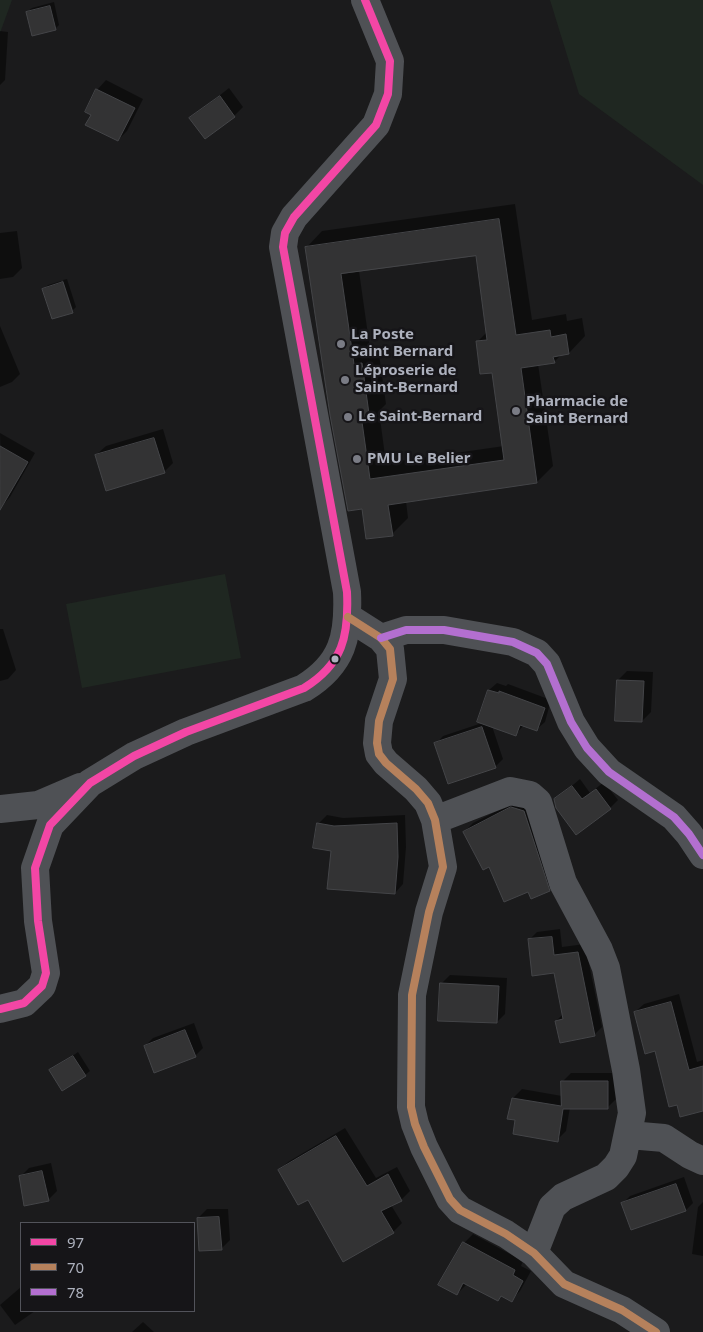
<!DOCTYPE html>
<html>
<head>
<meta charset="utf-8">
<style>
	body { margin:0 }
	#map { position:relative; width:703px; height:1332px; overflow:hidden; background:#1b1b1c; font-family:"Noto Sans",sans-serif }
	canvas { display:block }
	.legend { position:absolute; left:20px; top:1222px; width:175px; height:90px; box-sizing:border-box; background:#161518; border:1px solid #52535a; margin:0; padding:6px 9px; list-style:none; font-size:15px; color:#adb1bd }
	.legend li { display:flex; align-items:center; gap:10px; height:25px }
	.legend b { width:25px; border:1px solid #52535a }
</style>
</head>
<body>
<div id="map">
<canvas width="703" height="1332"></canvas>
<ul class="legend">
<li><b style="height:6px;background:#f346a5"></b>97</li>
<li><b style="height:6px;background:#b6815c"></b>70</li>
<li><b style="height:6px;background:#b36fd0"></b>78</li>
</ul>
</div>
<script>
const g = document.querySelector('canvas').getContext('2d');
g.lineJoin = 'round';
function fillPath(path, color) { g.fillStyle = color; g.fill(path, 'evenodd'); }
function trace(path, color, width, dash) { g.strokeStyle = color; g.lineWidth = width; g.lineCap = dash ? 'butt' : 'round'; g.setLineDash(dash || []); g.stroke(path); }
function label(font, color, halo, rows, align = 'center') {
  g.font = font + ' "Noto Sans",sans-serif'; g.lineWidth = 5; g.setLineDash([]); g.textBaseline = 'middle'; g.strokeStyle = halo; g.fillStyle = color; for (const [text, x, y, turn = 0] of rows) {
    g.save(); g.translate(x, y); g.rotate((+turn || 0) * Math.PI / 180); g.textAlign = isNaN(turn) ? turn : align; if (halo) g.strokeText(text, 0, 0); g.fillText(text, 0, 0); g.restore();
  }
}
fillPath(new Path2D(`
	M0 0H12L0 33Z
	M550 0H703V185L579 94Z
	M225 574 241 658 82 688 66 604Z`), '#1f2721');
fillPath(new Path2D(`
	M54 2 59 25 55 29 27 12 32 8Z
	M0 31 8 32 5 80 0 85Z
	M106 80 143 99 127 131 118 140 92 114 97 90Z
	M229 88 243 107 234 116 191 118Z
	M515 204 532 320 566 314 567 321 582 318 585 336 569 353 562 354 554 362 538 364 553 466 537 482 406 501 408 518 392 534 363 507 306 248 322 231ZM477 254 488 331 477 342 493 371 504 446 386 463 379 411 386 404 378 347 370 349 359 271Z
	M17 231 22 268 13 277 0 279V233Z
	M67 279 76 307 73 310 63 280Z
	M61 281 71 311H73L53 318 44 289 48 285Z
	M0 326 20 374 12 382 0 387Z
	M163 429 173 463 164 472 96 455 106 446Z
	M0 433 35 453 10 497 2 506Z
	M0 629H3L16 670 8 679 0 681Z
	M627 671 653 672 651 712 642 721 618 680Z
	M497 683 506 686 508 684 551 700 545 722 537 729 524 725 516 734 492 726 503 759 495 767 436 744 443 736 482 723 489 690Z
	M580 779 590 793 604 782 618 800 610 808 555 800Z
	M521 799 558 881 549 890H529L490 865 464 832 473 823Z
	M327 815 343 818 405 815 406 847 403 884 395 893 318 824Z
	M560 929 562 947 585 944 602 1027 594 1035 556 1021 563 1014 555 972 529 940 537 932Z
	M450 975 507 978 505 1014 497 1022 442 983Z
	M679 994 697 1062 703 1060V1110L656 1050 635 1012 644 1004Z
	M194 1023 203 1048 195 1056 145 1046 153 1038Z
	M78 1052 90 1071 85 1075 51 1071Z
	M571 1073H617V1098L608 1107H570L566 1131 557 1140 517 1119 513 1098 522 1089 562 1096V1082Z
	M345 1128 376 1178 397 1167 410 1191 401 1200 391 1205 402 1223 393 1232 308 1198 279 1170 288 1162Z
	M51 1163 57 1191 48 1200 20 1177 29 1168Z
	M684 1177 693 1203 686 1210 623 1203 630 1196Z
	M703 1202V1256L692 1254 698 1207Z
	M207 1209H228L230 1240 221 1249 198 1218Z
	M473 1234 523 1261 521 1266 531 1271 520 1291 511 1300 502 1295 497 1300 467 1284 457 1294 464 1243Z
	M21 1287V1311H35L15 1325 0 1305Z
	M143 1322 154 1332H132Z`), '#0007');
const building = new Path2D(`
	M50 6 56 30 32 36 26 12Z
	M96 89 135 108 118 141 85 125 91 115 85 112Z
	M220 96 235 117 205 139 189 118Z
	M499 219 516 335 550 330 551 337 566 334 569 354 553 357 555 363 521 368 537 483 388 505 393 536 366 539 362 509 348 511 330 415 305 247ZM476 256 487 340 476 341 480 374 492 373 504 460 370 479 362 422 370 421 362 363 354 364 341 274Z
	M63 282 73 313 52 319 42 289Z
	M154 438 165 473 106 491 95 455Z
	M0 446 28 462 0 510Z
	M617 680 644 681 642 722 615 721Z
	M488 690 499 693V691L545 708 537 731 520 725 516 736 477 722Z
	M482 727 496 768 448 784 434 743Z
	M572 786 582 799 596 789 611 809 576 835 556 808 554 799Z
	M511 807 524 811 550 891 531 899 528 892 504 902 489 867 483 870 463 832Z
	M317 823 334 826 397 823 398 857 395 894 327 889 331 851 313 848Z
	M552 937 554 955 578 952 595 1036 560 1043 555 1021 563 1019 554 973 532 976 528 939Z
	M440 983 499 986 497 1023 438 1021Z
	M671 1002 689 1070 703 1066V1111L680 1117 677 1105 669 1107 655 1051 645 1054 634 1012Z
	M185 1030 196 1057 154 1073 144 1046Z
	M73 1056 86 1076 62 1091 49 1070Z
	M561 1081H608V1109H563L558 1142 513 1134 515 1120 507 1119 512 1098 561 1106Z
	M336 1136 367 1186 388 1174 402 1201 381 1211 394 1233 343 1262 308 1200 298 1205 278 1170Z
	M42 1171 49 1201 24 1206 19 1176Z
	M676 1184 686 1211 631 1230 621 1203Z
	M219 1217 222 1250 199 1251 197 1218Z
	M463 1242 515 1270 513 1275 523 1281 512 1302 501 1296 498 1301 463 1283 457 1295 438 1285Z`);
fillPath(building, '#333334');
trace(building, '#444548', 1);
trace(new Path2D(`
	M348 617 381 638 390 649 393 679 379 721 377 743 379 754 386 763 416 789 428 803 435 820 443 867 429 912 412 995 411 1107 415 1124 424 1147 450 1199 460 1210 506 1234 534 1253 564 1284 622 1310 656 1332
	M381 638 406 630H444L513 642 537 653 547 664 571 722 587 748 609 772 674 817 689 834 703 855
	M0 809 38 805 80 787
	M435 820 510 791 530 795 538 802 563 883 599 950 606 968 626 1070 632 1113 623 1156 616 1167 606 1177 563 1197 552 1207 534 1253
	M0 1009 24 1003 42 986 46 973 38 921 35 868 50 825 90 783 134 756 186 732 304 688C343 664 349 636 347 592L283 247 285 233 294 217 376 125 388 94 390 61 365 0
	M629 1135 664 1138 690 1155 703 1161`), '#4f5155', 28);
trace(new Path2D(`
	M0 1009 24 1003 42 986 46 973 38 921 35 868 50 825 90 783 134 756 186 732 304 688C343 664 349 636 347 592L283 247 285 233 294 217 376 125 388 94 390 61 365 0`), '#f346a5', 8);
trace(new Path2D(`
	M348 617 381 638 390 649 393 679 379 721 377 743 379 754 386 763 416 789 428 803 435 820 443 867 429 912 412 995 411 1107 415 1124 424 1147 450 1199 460 1210 506 1234 534 1253 564 1284 622 1310 656 1332`), '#b6815c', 8);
trace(new Path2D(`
	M381 638 406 630H444L513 642 537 653 547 664 571 722 587 748 609 772 674 817 689 834 703 855`), '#b36fd0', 8);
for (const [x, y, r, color] of [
	[341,344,5,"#7a7c85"],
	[345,380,5,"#7a7c85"],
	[516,411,5,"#7a7c85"],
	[348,417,5,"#7a7c85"],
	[357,459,5,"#7a7c85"],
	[335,659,4.5,"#adb1bd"]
]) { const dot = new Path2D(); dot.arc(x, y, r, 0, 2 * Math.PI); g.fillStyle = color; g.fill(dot); trace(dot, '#161518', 2); }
label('bold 15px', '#adb1bd', '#161518', [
	["La Poste",351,335],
	["Saint Bernard",351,352],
	["Léproserie de",355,371],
	["Saint-Bernard",355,388],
	["Pharmacie de",526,402],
	["Saint Bernard",526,419],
	["Le Saint-Bernard",358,417],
	["PMU Le Belier",367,459]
], 'left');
</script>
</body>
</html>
